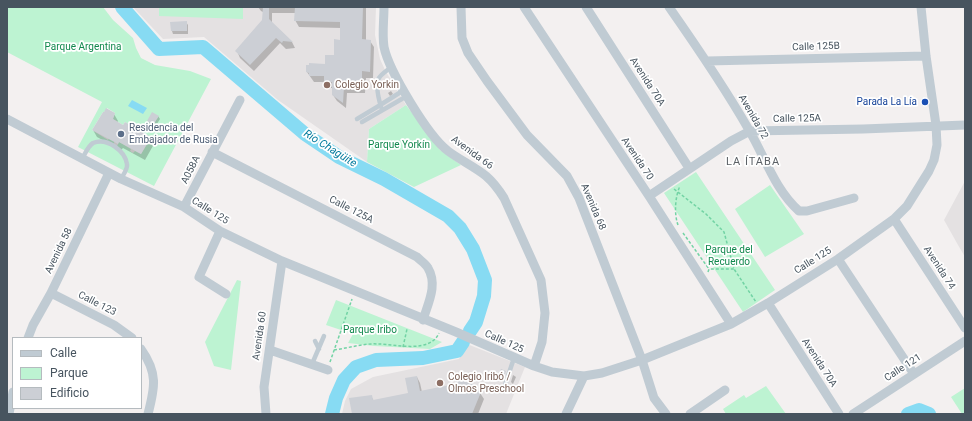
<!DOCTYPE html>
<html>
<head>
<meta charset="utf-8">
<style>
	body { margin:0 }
	#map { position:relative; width:972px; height:421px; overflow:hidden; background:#f3f0f0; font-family:Roboto,sans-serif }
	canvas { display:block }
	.frame { position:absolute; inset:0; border:8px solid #47545f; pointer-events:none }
	.legend { position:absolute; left:12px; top:337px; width:130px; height:72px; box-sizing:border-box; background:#fff; border:1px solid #b5bbbf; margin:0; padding:5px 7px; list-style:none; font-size:12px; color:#47545f }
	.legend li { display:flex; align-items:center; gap:8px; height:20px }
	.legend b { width:20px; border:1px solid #b5bbbf }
</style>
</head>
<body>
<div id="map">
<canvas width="972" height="421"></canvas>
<div class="frame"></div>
<ul class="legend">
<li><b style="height:5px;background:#c0cbd3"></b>Calle</li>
<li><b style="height:11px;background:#bdf3d2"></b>Parque</li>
<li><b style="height:11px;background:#cccfd5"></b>Edificio</li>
</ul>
</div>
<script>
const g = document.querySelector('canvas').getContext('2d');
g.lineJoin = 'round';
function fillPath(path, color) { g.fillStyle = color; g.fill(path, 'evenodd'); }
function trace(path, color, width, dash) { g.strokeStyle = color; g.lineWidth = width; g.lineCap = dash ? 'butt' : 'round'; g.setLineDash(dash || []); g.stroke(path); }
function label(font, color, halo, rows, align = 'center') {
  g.font = font + ' Roboto,sans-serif'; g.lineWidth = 3.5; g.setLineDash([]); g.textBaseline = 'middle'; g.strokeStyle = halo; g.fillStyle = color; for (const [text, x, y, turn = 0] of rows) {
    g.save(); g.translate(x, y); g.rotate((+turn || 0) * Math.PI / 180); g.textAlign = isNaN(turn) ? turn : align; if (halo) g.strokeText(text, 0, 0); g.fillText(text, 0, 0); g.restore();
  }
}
fillPath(new Path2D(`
	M133 7H376L375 35 380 59 385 70 406 105 369 129 367 162 278 100 204 37 163 39Z
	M965 181V257L958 245 944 220Z
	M467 344 525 367 506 414H342L345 401 351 389 373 377 459 359Z`), '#e4e1e2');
fillPath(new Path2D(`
	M7 7H103L113 20 133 38 136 48 141 58 155 65 190 71 211 79 154 186 78 147 102 102 7 52ZM107 108 115 113 113 119 123 125 125 122 151 138 141 154 135 151 133 153 130 151 131 149 119 142 116 148 112 146 115 141 110 137 108 140 92 130 103 112H104Z
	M159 7H243V19L159 16Z
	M406 105 440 150 461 165 414 187 367 162 369 129Z
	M696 172 775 290 743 312 664 193Z
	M770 185 804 234 765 257 735 209Z
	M237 280 241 281 231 370 214 366 205 342Z
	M336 300 442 342 430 349 374 346 348 343 353 334 326 325Z
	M766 386 786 414H726L723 409 744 395 746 398Z
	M965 388V414H962L951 397Z`), '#bdf3d2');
fillPath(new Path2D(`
	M132 100 147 108 143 114 128 106Z`), '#87dbf3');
fillPath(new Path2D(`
	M258 7H366V40L370 41 374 47 373 78H366L365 93H347L346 108 337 101 333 95V88H329L326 82H314L307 72 326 65 334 56 341 41V28L299 27 295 20V13H272V23L292 42 295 48 286 49 280 43 254 71 240 58 237 51 263 21V12L261 11Z
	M186 22 188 25V34H173L172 31Z
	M391 91 393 94 390 96 388 93Z
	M114 114 118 121 117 123 150 138 154 144 145 160 123 148 121 150 97 137 93 130Z
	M158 116 160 119 155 127 149 124 148 121Z
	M513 375 516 377 513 384 511 382Z
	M417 377 420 383 422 392 473 386 476 391 480 393 484 399 478 414H353L371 396 374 401 409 394Z`), '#0003');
trace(new Path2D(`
	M122 7 159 49 203 47 305 134 339 157 384 179 448 216 460 228 473 249 485 280 484 296 476 322 470 331
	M332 414 336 398 344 380 356 367 376 360 423 358 457 351 463 342
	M908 414 919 410 929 414`), '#87dbf3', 14);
fillPath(new Path2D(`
	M263 7H269V19L293 42 283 41 282 43 276 38 250 65 235 51 262 20Z
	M295 7H363L362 39 371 40 370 72 362 71V87H344L343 103 332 95V82H324V76H309V73L306 72V65H309V63L325 64V55H334V39L340 40V22L294 21Z
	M187 21V31H171L170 22Z
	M106 108 115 113 113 119 123 125 125 122 151 137 141 154 119 142 118 144 92 130 103 112H104Z
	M152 112 159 116 153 125 147 121Z
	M501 369 506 371 503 380 497 377Z
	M417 376 420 391 455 384 457 378 474 385 473 389 481 392 472 414H352L349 398 372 395 373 400 408 393 405 378Z`), '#cccfd5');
trace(new Path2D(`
	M674 189 706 214 724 232 734 269 756 302
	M678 225C674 214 675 197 680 186
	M683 233 709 269
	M708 272 709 269H734
	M403 347 407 329
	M334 350C349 348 364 343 378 344 395 344 430 354 439 333
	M330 362 352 299`), '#72d3a4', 1.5, [3, 2]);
trace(new Path2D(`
	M381 107C379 100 375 84 379 78 381 74 388 70 391 67
	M357 119 377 107 404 90
	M362 122 407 96
	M82 159C85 154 88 146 93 143 107 137 125 151 127 164 128 169 123 175 121 179
	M315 341 319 349
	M312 364 324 336
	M503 391 514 358`), '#c0cbd3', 4.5);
trace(new Path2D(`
	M384 7C384 20 382 34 384 47 389 71 428 136 448 151 460 160 475 167 486 176 493 182 499 190 504 198L541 280 545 313 542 342 534 366
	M461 7 462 38 468 53 487 81 527 135 567 176 579 198 642 360 654 398 666 414
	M524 7 649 196 731 324
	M586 7 689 168
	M669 7C697 47 725 88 749 130 765 157 775 190 799 211H807L854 198
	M707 61 926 56
	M7 119 121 179 184 207 220 231 282 261 456 332 534 366 552 372 584 376 602 373 642 360 731 324 768 303 838 259 894 219 907 206 929 171 934 160 937 145 936 125 926 56 921 7
	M212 152 417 257C421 261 426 264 428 268 438 285 428 303 423 320
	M649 196 731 141 750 131 863 129 965 125
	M184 207 240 100
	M894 219 965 328
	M220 231 199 277 226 294
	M838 259 914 374
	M51 293 114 325 132 338
	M768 303 839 414
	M28 338 33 325 51 293 109 173
	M141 349C158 373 155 387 148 414
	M270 350 328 370
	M9 414 13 392
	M266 414 264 387 282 261
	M566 414 584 376
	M690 414 725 390
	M853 414 965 341`), '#c0cbd3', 9);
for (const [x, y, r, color] of [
	[327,85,4,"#8d6e63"],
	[925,102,4,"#1a4fb4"],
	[121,134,4,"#5c6f8a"],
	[440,383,4,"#8d6e63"]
]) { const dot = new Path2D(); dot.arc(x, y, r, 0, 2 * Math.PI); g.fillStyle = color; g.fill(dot); trace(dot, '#fff', 1.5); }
label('10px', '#11884d', '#fff', [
	["Parque Argentina",83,47],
	["Parque Yorkín",399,145],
	["Parque del",729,250],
	["Recuerdo",729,262],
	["Parque Iribo",370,330]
]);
label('10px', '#47545f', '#fff', [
	["Calle 125B",816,47,-2],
	["Avenida 70A",647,82,57],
	["Avenida 72",753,117,60],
	["Calle 125A",797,119,-1],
	["Avenida 66",472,153,36],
	["Avenida 70",637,159,56],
	["A058A",191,170,-63],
	["Avenida 68",593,207,67],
	["Calle 125A",351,210,27],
	["Calle 125",210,211,32],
	["Avenida 58",59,251,-64],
	["Calle 125",813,261,-32],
	["Avenida 74",939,268,57],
	["Calle 123",97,304,27],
	["Avenida 60",260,336,-82],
	["Calle 125",504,342,24],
	["Avenida 70A",819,363,57],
	["Calle 121",903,368,-33]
]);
label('10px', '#785e54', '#fff', [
	["Colegio Yorkin",335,85],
	["Colegio Iribó /",448,377],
	["Olmos Preschool",448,389]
], 'left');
label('10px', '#164399', '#fff', [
	["Parada La Lía",917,102]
], 'right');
label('10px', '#4e5e75', '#fff', [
	["Residencia del",129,128],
	["Embajador de Rusia",129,140]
], 'left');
label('italic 11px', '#047c9e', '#fff', [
	["Río Chagüite",330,149,32]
]);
g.letterSpacing = '1px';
label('11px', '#5c6166', '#fff', [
	["LA ÍTABA",753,162]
]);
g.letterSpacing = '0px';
</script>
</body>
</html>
